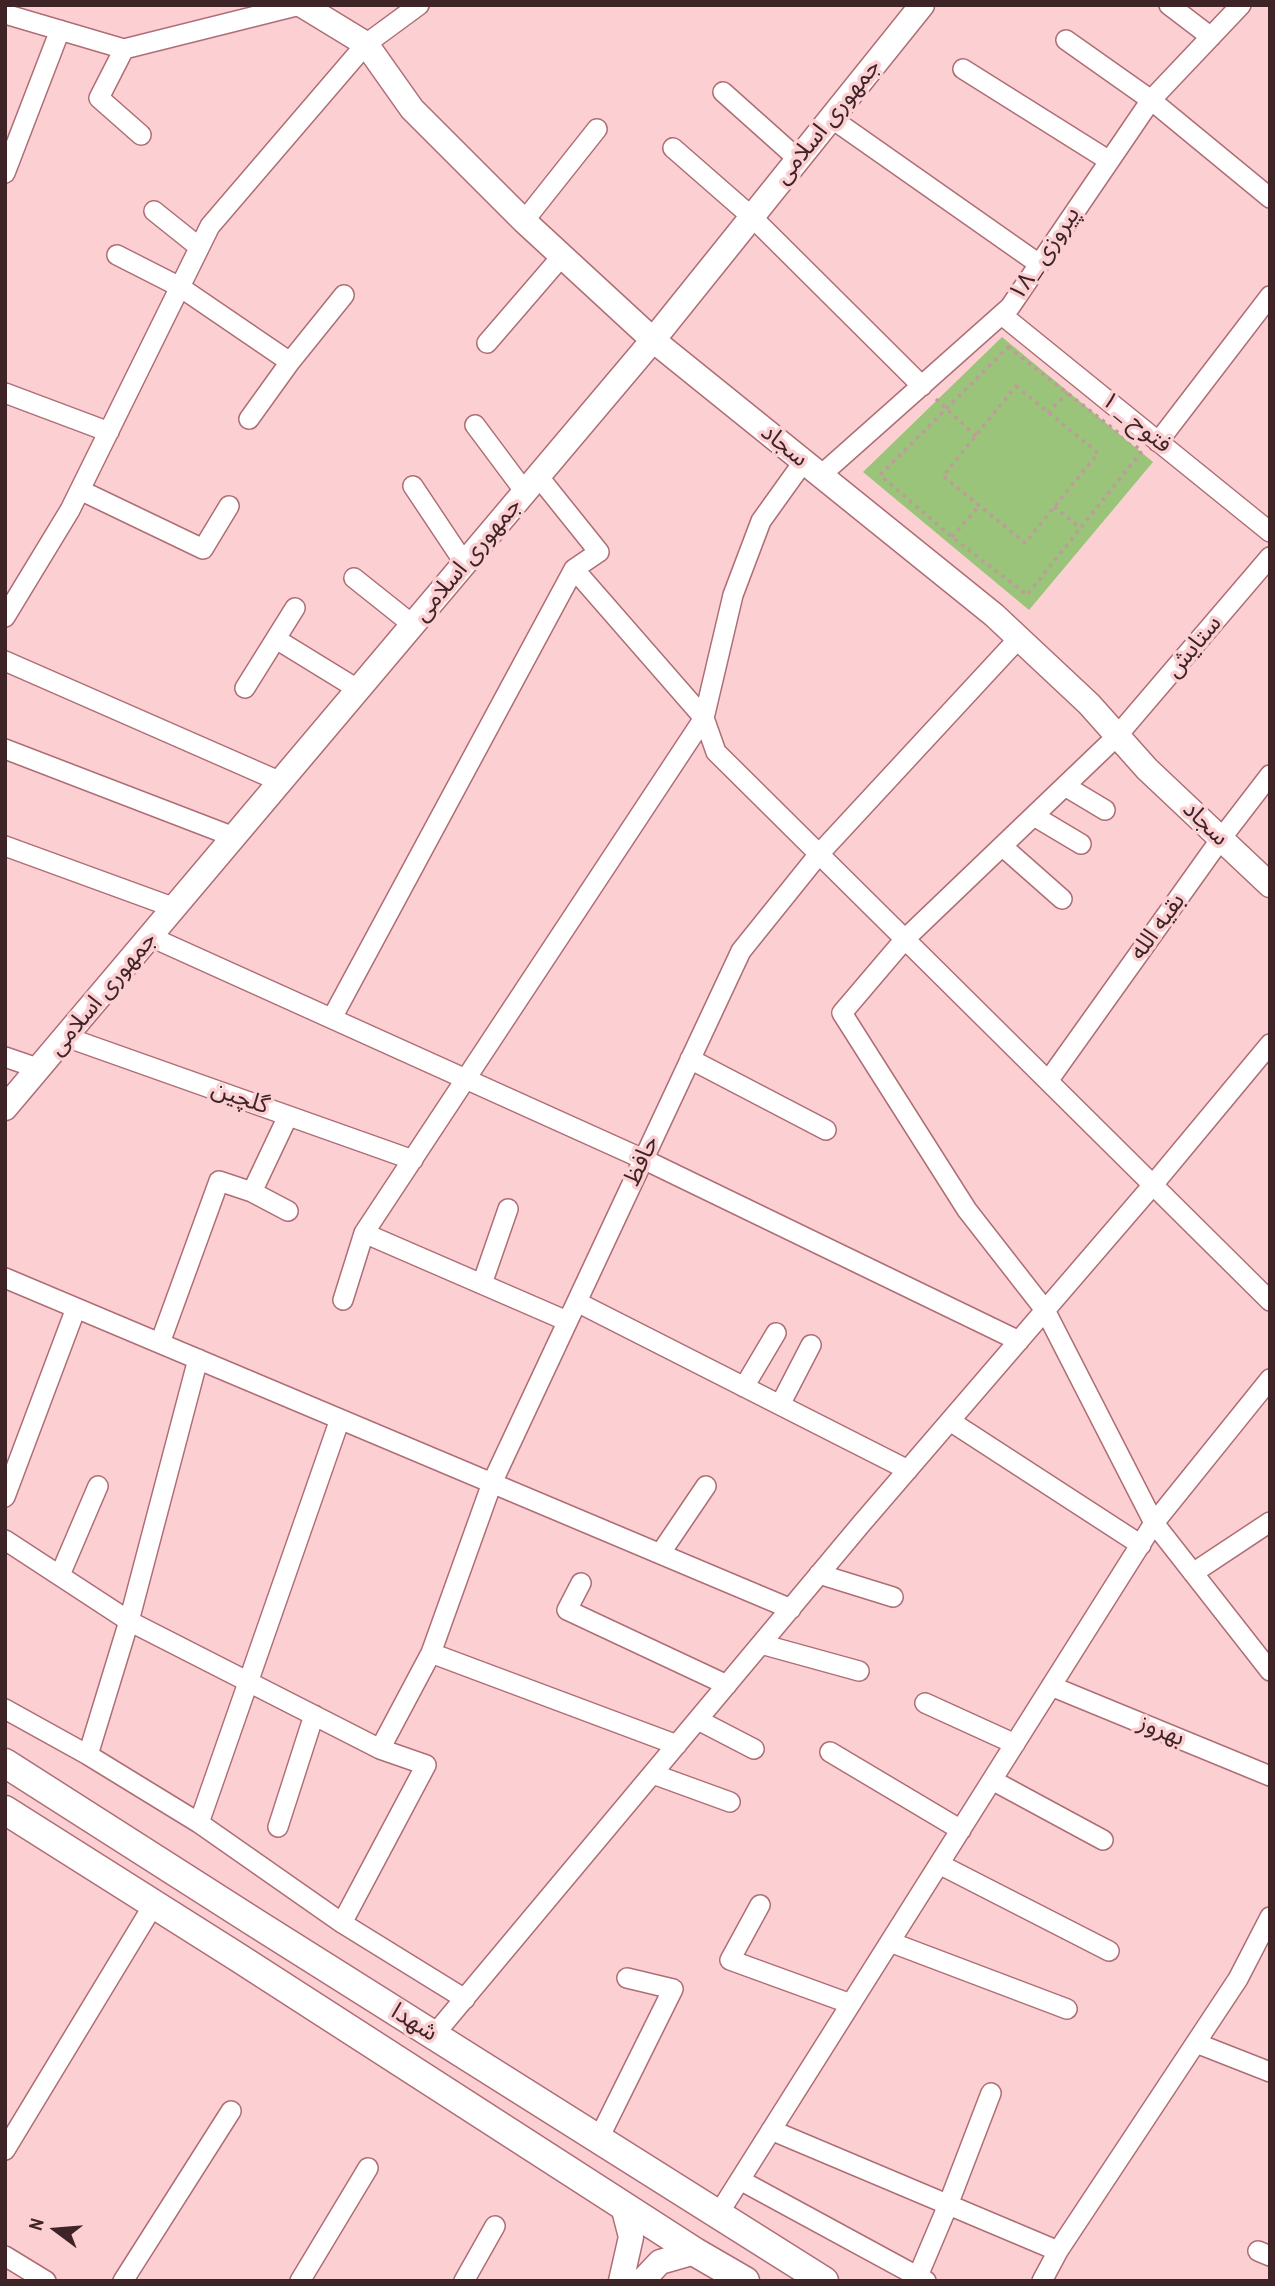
<!DOCTYPE html>
<html>
<head>
<meta charset="utf-8">
<style>
	body { margin:0 }
	#map { position:relative; width:1275px; height:2286px; overflow:hidden; background:#fcd0d3; font-family:"Archivo Narrow",sans-serif }
	canvas { display:block }
	.frame { position:absolute; inset:0; border:7px solid #3f2427; pointer-events:none }
	.north { position:absolute; left:21px; top:2195px; width:70px; height:70px; -webkit-text-stroke:5px #fcd0d3; paint-order:stroke; rotate:286deg; font-size:19px; font-weight:700; line-height:28px; text-align:center; color:#3f2427 }
	.north::after { content:''; display:block; margin:auto; width:24px; height:32px; background:#3f2427; clip-path:polygon(50% 0,100% 100%,50% 72%,0 100%) }
</style>
</head>
<body>
<div id="map">
<canvas width="1275" height="2286"></canvas>
<div class="frame"></div>
<div class="north">N</div>
</div>
<script>
const g = document.querySelector('canvas').getContext('2d');
g.lineJoin = 'round';
function fillPath(path, color) { g.fillStyle = color; g.fill(path, 'evenodd'); }
function trace(path, color, width, dash) { g.strokeStyle = color; g.lineWidth = width; g.lineCap = dash ? 'butt' : 'round'; g.setLineDash(dash || []); g.stroke(path); }
function label(font, color, halo, rows, align = 'center') {
  g.font = font + ' "Archivo Narrow","Noto Sans Arabic",sans-serif'; g.lineWidth = 7; g.setLineDash([]); g.textBaseline = 'middle'; g.strokeStyle = halo; g.fillStyle = color; for (const [text, x, y, turn = 0] of rows) {
    g.save(); g.translate(x, y); g.rotate((+turn || 0) * Math.PI / 180); g.textAlign = isNaN(turn) ? turn : align; if (halo) g.strokeText(text, 0, 0); g.fillText(text, 0, 0); g.restore();
  }
}
fillPath(new Path2D(`
	M1002 337 1153 462 1029 610 863 472Z`), '#99c479');
const minor = new Path2D(`
	M1169 5 1211 37
	M5 14 124 49 300 5
	M1066 40 1151 100 1270 198
	M124 49 99 98 141 135
	M963 69 1108 160
	M723 92 798 159
	M831 118 1039 264
	M673 148 752 217 922 386
	M5 173 60 30
	M154 211 199 247
	M524 221 597 129
	M117 255 180 287 290 362
	M1002 315 1270 532
	M487 343 562 256
	M5 393 109 432
	M249 419 290 362 344 295
	M475 425 525 492
	M1158 442 1270 296
	M804 461 761 521 733 595 704 718 716 752 1270 1301
	M821 475 1010 307 1151 100 1241 5
	M538 476 599 552 574 569
	M413 486 465 564
	M80 490 203 549 229 506
	M1270 557 1117 736 905 939 842 1013 967 1210 1045 1310 1154 1523 1270 1671
	M354 578 413 625
	M5 617 70 510 210 226 366 44 419 5
	M276 639 359 690
	M5 661 281 782
	M245 688 295 608
	M5 749 234 837
	M1065 786 1105 810
	M1034 816 1081 844
	M5 846 175 908
	M1002 846 1062 899
	M151 937 643 1159 1019 1341
	M332 1018 574 569 704 718 364 1233 343 1300
	M66 1037 413 1160
	M5 1057 40 1069
	M690 1059 826 1130
	M1048 1081 1220 840 1270 775
	M252 1192 288 1211
	M364 1233 567 1321
	M5 1278 791 1609
	M482 1284 508 1209
	M577 1302 908 1470
	M160 1343 219 1181 252 1192 288 1116
	M744 1387 776 1333
	M780 1405 811 1345
	M950 1421 1141 1545
	M5 1497 76 1308
	M5 1540 129 1621 380 1749 426 1765 342 1923
	M660 1554 706 1486
	M1193 1573 1270 1522
	M819 1574 893 1597
	M60 1575 98 1486
	M581 1583 567 1610 727 1685
	M761 1644 859 1671
	M431 1653 677 1745
	M1051 1686 1270 1776
	M925 1703 1015 1744
	M5 1709 88 1755 199 1823 342 1923 465 1999
	M698 1720 754 1749
	M380 1749 431 1653 492 1483 741 951 819 854 1019 638
	M830 1752 961 1830
	M88 1755 129 1621 198 1359
	M653 1774 730 1802
	M992 1780 1103 1840
	M199 1823 340 1419
	M278 1827 314 1715
	M939 1864 1109 1951
	M760 1905 730 1960 851 2004
	M890 1942 1067 2009
	M434 2035 862 1523 1152 1186 1270 1044
	M1196 2043 1270 2072
	M771 2130 1058 2251
	M599 2138 673 1989 627 1978
	M5 2150 154 1904
	M740 2180 926 2281
	M719 2213 1154 1523 1270 1379
	M1258 2251 1270 2256
	M5 2256 46 2281
	M918 2276 948 2205 991 2093
	M123 2281 231 2111
	M300 2281 368 2168
	M464 2281 495 2226
	M1042 2281 1058 2251 1238 1979 1270 1917`);
const tertiary = new Path2D(`
	M302 5 366 44 412 109 524 221 653 340 994 615 1089 704 1147 769 1270 885
	M5 1108 653 340 922 5
	M621 2281 631 2237 623 2206
	M642 2281 660 2262 695 2252`);
const secondary = new Path2D(`
	M5 1763 254 1922 824 2281
	M5 1810 239 1958 695 2252 745 2281`);
trace(minor, '#af6d75', 22);
trace(tertiary, '#af6d75', 27);
trace(secondary, '#af6d75', 31);
trace(new Path2D(`
	M1008 347 1142 451 1027 595 952 537 880 475Z
	M1016 386 1098 453 1025 543 943 476Z
	M936 399 976 436
	M1048 413 1067 393
	M1054 507 1081 528
	M952 537 979 506`), '#c19a9d', 3.5, [3.5, 5]);
trace(minor, '#fff', 19);
trace(tertiary, '#fff', 24);
trace(secondary, '#fff', 28);
label('24px', '#3f2427', '#fcd0d3', [
	["جمهوری اسلامی",828,122,-51],
	["پیروزی _۱۸",1045,254,-56],
	["فتوح _ ۱",1136,423,39],
	["سجاد",784,446,39],
	["جمهوری اسلامی",468,560,-50],
	["ستایش",1194,647,-50],
	["سجاد",1205,824,44],
	["بقیه الله",1158,927,-54],
	["جمهوری اسلامی",103,994,-50],
	["گلچین",240,1098,19],
	["حافظ",642,1161,-65],
	["بهروز",1161,1731,22],
	["شهدا",414,2023,32]
]);
</script>
</body>
</html>
